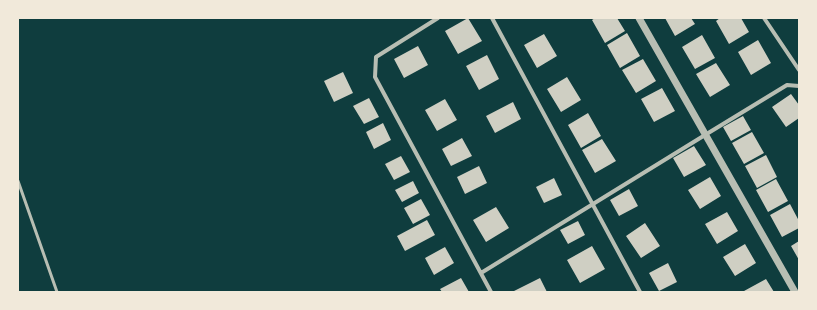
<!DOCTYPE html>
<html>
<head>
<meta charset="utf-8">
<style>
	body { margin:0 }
	#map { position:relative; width:817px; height:310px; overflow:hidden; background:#0f3d3e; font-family:"Noto Sans",sans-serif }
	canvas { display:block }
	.frame { position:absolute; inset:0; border:19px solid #f1e9da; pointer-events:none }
</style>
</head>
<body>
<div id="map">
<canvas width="817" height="310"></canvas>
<div class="frame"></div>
</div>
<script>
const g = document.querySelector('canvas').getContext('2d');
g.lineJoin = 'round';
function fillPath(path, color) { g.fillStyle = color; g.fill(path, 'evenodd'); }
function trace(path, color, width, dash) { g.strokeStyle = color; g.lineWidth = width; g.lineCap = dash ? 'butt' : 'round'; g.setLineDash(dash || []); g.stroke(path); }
fillPath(new Path2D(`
	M468 18 482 41 458 54 445 31Z
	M595 18H617L625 31 605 43 592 20Z
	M665 18H691L695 24 675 36Z
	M720 18H741L749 32 729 44 716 21Z
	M627 33 640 56 620 68 607 45Z
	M544 34 557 56 537 68 524 45Z
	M702 35 715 58 695 69 682 47Z
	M758 40 771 63 751 75 738 52Z
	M418 46 428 65 404 78 394 59Z
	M487 55 499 79 479 90 466 66Z
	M643 59 656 81 636 93 622 70Z
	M716 63 730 85 710 97 696 74Z
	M343 72 353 93 334 102 324 81Z
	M567 77 581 100 561 112 547 89Z
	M662 88 675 111 654 122 641 99Z
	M791 94 799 105V118L786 127 772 107Z
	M369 98 379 117 364 124 353 106Z
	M445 99 457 120 437 131 425 110Z
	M513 102 521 119 495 133 486 116Z
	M588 113 601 136 581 148 568 125Z
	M743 116 751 130 731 141 723 127Z
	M383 123 391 140 374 149 366 132Z
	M752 132 764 153 744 164 732 143Z
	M462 138 472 156 451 166 442 149Z
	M602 139 616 161 595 173 582 150Z
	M694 146 706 165 684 177 673 158Z
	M766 155 777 177 757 188 745 166Z
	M401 156 410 172 394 180 385 164Z
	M479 166 487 183 465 194 457 177Z
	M710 177 721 196 700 209 688 190Z
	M554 178 562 195 544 203 536 187Z
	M776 179 788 201 768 212 756 190Z
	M413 181 419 193 402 202 395 190Z
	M629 189 638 206 619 216 610 200Z
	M421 199 430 215 413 224 404 208Z
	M790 204 799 221V228L782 237 770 215Z
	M496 207 509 228 486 242 473 220Z
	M727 212 738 231 717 244 705 224Z
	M427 220 435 235 405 251 397 236Z
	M578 221 585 235 568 244 560 230Z
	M645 223 660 246 641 258 626 236Z
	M799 241V260L791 246Z
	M745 244 756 263 735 276 723 257Z
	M592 246 605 269 580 283 567 260Z
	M445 247 454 263 434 275 425 258Z
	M668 263 677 282 659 291 649 273Z
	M461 278 469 292H442L440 289Z
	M540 278 547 292H515L514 291Z
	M766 279 774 292H745L744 291Z`), '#cfcfc3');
trace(new Path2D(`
	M18 181 57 292`), '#b8beb3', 3);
trace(new Path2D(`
	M438 18 376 57 375 77 491 292
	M492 18 640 292
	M764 18 799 70
	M481 273 705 135 787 85 799 86`), '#b8beb3', 4);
trace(new Path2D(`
	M639 18 795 292`), '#b8beb3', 7);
</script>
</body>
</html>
